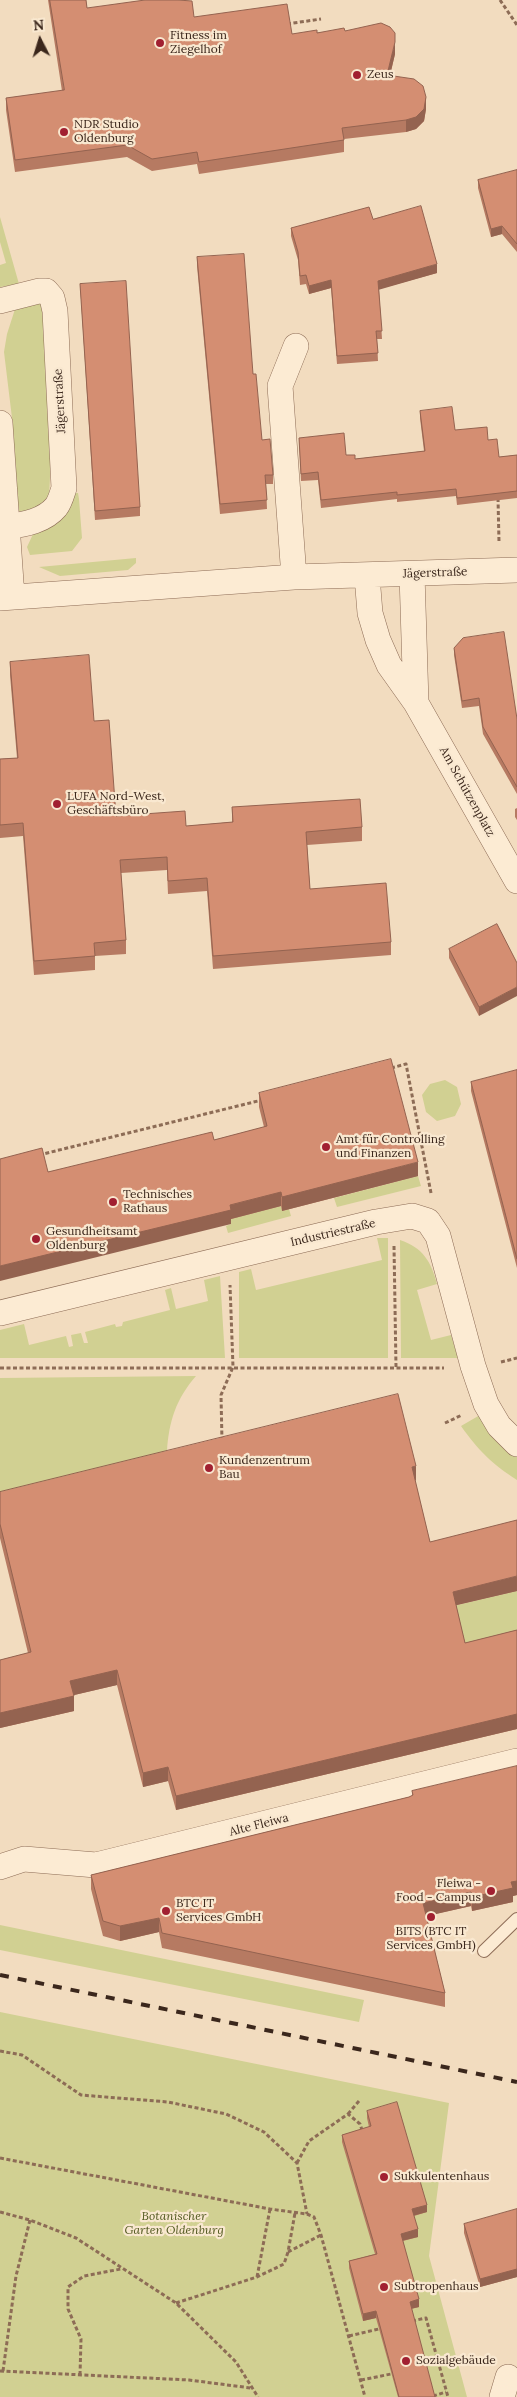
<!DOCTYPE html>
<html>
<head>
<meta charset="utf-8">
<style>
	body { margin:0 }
	#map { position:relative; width:517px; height:2397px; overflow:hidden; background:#f2dcbf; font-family:Lora,serif }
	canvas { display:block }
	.north { position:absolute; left:15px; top:15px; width:50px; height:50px; -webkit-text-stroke:4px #f9e8d0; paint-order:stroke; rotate:355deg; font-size:14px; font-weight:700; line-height:20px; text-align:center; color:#3b271c }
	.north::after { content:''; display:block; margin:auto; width:18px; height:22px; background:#3b271c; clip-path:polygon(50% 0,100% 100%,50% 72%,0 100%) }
</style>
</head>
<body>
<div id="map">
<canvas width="517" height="2397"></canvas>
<div class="north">N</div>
</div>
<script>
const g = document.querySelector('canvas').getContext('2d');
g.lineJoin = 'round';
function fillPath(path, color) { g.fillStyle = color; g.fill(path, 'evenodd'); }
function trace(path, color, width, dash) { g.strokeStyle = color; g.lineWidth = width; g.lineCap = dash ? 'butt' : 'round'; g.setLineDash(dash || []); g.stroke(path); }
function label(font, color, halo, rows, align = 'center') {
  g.font = font + ' Lora,serif'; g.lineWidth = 4.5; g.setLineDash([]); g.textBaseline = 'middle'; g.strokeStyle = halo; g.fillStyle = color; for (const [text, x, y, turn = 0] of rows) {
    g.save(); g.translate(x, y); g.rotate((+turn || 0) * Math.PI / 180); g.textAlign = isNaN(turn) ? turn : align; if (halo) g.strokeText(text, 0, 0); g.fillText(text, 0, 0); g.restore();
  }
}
fillPath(new Path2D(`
	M0 217 19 284 0 287V265L6 263 0 242Z
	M45 303 52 427 49 501 22 513 18 510 12 418 4 352 7 334 16 306Z
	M74 493H78L79 499 82 538 72 551 30 555 27 547 34 532Z
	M136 558V563L128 570 60 576 39 567Z
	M445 1080 457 1087 461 1104 455 1116 437 1121 426 1112 422 1095 430 1084Z
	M418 1176 421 1186 337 1207 334 1198Z
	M281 1206 283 1211 289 1209 291 1216 228 1233 226 1226 231 1224 230 1219Z
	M377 1238H388V1358H239V1272L251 1269 256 1290 382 1260Z
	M400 1240C423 1248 431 1261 437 1284L417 1290 431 1340 451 1335 458 1358H401Z
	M220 1276 225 1358H0V1330L24 1324 29 1345 66 1336 69 1347 73 1346 71 1335 81 1333 84 1343H88L85 1332 115 1324 116 1327 122 1326 123 1322 170 1310 165 1290 171 1288 176 1309 208 1301 204 1280Z
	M196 1376C176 1399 169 1421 167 1451L0 1506V1378Z
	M480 1415 507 1450 517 1457V1480C492 1464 478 1450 461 1426Z
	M517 1591V1644L465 1657 453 1606Z
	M0 1925 364 2000 359 2022 0 1950Z
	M0 2012 449 2103 429 2256 467 2397H0Z`), '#d1d092');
const lane = new Path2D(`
	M484 1951 517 1919`);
const street = new Path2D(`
	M0 301 39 291H46L52 298 55 311 64 488C62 494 60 502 56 507 45 520 25 525 9 526
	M0 423 12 597
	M412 574 416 703
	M367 576 370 613 378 640 389 665 416 703 517 881
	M294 577 280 386 296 346
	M0 598 294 577 517 570
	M0 1313 376 1222 412 1216 428 1221 438 1236 473 1366 486 1404 499 1426 517 1444
	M0 1867 24 1859 96 1865 517 1761
	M502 2397 508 2377`);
trace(lane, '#8d6c56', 14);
trace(street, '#8d6c56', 26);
trace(new Path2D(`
	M500 0 517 25
	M287 24 321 19
	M498 498 499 542
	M391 1068 406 1064 431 1193
	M39 1155 262 1100
	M394 1246 396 1367
	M501 1362 517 1358
	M0 1368H444
	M445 1423 462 1415
	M222 1441 221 1395 233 1367 230 1285
	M0 2051 22 2055 81 2095 168 2102 226 2114 264 2132 297 2163 307 2214
	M348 2114 359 2101
	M0 2158 270 2209 307 2214 314 2217 321 2235 365 2397
	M297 2163 309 2141 348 2114 360 2124 363 2133
	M0 2212 30 2220 76 2238 176 2303 236 2362 258 2397
	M288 2252 321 2235
	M257 2277 270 2209
	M176 2303 257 2277 284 2264 288 2252 295 2213
	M412 2321 426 2318 448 2397
	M349 2336 383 2328
	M0 2371 189 2380 251 2388
	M3 2371 16 2276 30 2220
	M80 2375 81 2339 68 2309V2287L84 2276 121 2269
	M361 2380 391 2374
	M433 2396 446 2392`), '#8d6c56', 3, [4, 2.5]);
trace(lane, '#fcebd3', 12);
trace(street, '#fcebd3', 25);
trace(new Path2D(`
	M0 1975 517 2082`), '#3b271c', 4, [9, 9]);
fillPath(new Path2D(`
	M48 0H86L87 8 194 17 292 34 345 31 395 54 390 76 426 109 424 121 416 129 406 132 344 139V152L199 174 197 164 152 171 127 157 15 172 6 110V98L62 91Z
	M517 170V252L502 234 491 237 478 188V180Z
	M373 219 437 273 379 289 382 339H377L378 361 337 364 331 288 309 294 306 284 300 285 298 260 291 236V228Z
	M197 257 253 374 262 440 273 475V484H266L267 509 220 514 197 266Z
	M80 284 140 507V516L95 520Z
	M420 411 455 430 488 440 499 457 517 455V498L457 505 456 496 397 502V499L321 508 318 480 301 481 299 438 355 459 424 451 420 418Z
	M454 648 517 719V794L483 734 479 706 462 708 454 655Z
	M10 662 94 721 116 816 186 826 232 822V807L362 827V841L307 845 310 889 391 942V955L213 969 207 891 168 894 167 870 121 873 126 940V954L95 956V970L34 975 23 836 0 838V759L17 758 10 675Z
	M517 808V820L515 817V809Z
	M497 924 479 1016 449 958V949Z
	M517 1070V1268L471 1091V1082Z
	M259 1093 418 1176 282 1211 281 1206 231 1219V1224L48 1172 214 1140 264 1127 259 1107Z
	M416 1480 415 1481 430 1542 517 1591 456 1605 465 1643 517 1630V1729L176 1810 168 1781 143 1787 117 1685 74 1695V1711L0 1728V1660L28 1653 0 1538V1492Z
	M517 1766V1895L513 1896V1902L472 1911 471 1906 426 1916 445 1993V2007L162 1948 159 1932 120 1941 103 1936 91 1889V1875L409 1797 412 1796V1791Z
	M367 2111 427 2212 414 2216 418 2237 403 2241 419 2307 411 2309 435 2397H398L376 2318 363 2321 349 2268V2261L375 2254 342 2142V2135L369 2127 367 2118Z
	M517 2209V2277L480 2287 464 2233V2224Z`), '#b67a62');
fillPath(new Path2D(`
	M395 42V54L387 87V75Z
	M426 97V109L424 121 416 129 406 132V120Z
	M502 226V234L491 237V229Z
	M437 264V273L378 290V281Z
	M331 280V288L309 294V286Z
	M517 987V996L479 1016V1007Z
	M418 1162V1176L282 1211V1197Z
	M281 1192V1206L231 1219V1224L0 1281V1266Z
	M416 1466V1480L412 1482V1467Z
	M517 1576V1591L453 1606V1592Z
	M117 1670V1685L70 1696V1681Z
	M74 1696V1711L0 1728V1713Z
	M517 1714V1729L176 1810V1796Z
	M168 1767V1781L143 1787V1773Z
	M517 1881V1895L513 1896V1902L472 1911V1897L511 1882Z
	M471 1892V1906L423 1917V1903Z
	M159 1918V1932L120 1941V1926Z
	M427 2205V2212L412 2216V2209Z
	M418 2229V2237L401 2241V2234Z
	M517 2269V2277L480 2287V2279Z
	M419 2299V2307L410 2309V2302Z
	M376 2311V2318L363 2321V2314Z`), '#946350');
const building = new Path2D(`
	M50 0H86L87 8 145 0H178L192 1 194 17 287 4 292 34 317 30V33L344 28 345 31 381 23 390 27 395 33V42L387 75 414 79 423 86 426 97 424 109 416 117 406 120 342 128 344 140 199 162 197 152 152 159 127 145 15 160 6 98 64 90Z
	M517 170V244L502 226 491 229 478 180Z
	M421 206 437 264 378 281 382 331H376L378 353 337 356 331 280 309 286 306 275 300 276 298 252 291 228 369 207 373 219Z
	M244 254 253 374H256L262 440 270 439 273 475H265L267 500 220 504 197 257Z
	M126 281 140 507 95 511 80 284Z
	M452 407 455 430 487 427 488 440 497 439 499 457 517 455V491L457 498 456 489 397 495V492L321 500 318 472 301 474 299 438 344 433 346 455H355V459L425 451 420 411Z
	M504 632 517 719V787L483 727 479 698 462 701 454 648 463 638Z
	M89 655 94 721 109 720 116 816 185 811 186 826 233 822 232 807 360 799 362 827 306 832 310 889 386 883 391 942 213 956 207 878 168 881 167 857 120 860 126 940 94 943 95 956 34 961 23 823 0 825V759L18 758 10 662Z
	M497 924 517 963V987L479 1007 449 949Z
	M391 1059 418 1162 282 1197 281 1192 230 1205 231 1210 0 1266V1159L42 1148 48 1172 212 1132 214 1140 267 1126 259 1093Z
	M517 1070V1259L471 1082Z
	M398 1394 416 1466 412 1467 430 1542 517 1520V1576L453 1592 465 1643 517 1630V1714L176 1796 168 1767 143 1773 117 1670 70 1681 74 1696 0 1713V1660L31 1652 0 1524V1492Z
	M517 1766V1881L511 1882 513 1888 472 1897 471 1892 423 1903 445 1993 162 1933 159 1918 120 1926 103 1921 91 1875 409 1797 413 1795 412 1791Z
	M397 2102 427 2205 412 2209 418 2229 401 2234 419 2299 410 2302 435 2397H399L376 2311 363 2314 349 2261 377 2254 342 2135 371 2126 367 2111Z
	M517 2209V2269L480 2279 464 2224Z`);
fillPath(building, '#d48e72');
trace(building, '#946350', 1);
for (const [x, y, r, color] of [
	[160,43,5,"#a12031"],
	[357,75,5,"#a12031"],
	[64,132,5,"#a12031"],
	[57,804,5,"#a12031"],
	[326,1147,5,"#a12031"],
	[113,1202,5,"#a12031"],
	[36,1239,5,"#a12031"],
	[209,1468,5,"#a12031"],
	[491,1891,5,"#a12031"],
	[166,1911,5,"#a12031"],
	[431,1917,5,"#a12031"],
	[384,2177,5,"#a12031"],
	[384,2287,5,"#a12031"],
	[406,2361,5,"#a12031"]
]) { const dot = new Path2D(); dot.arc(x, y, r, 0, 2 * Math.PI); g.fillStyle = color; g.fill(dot); trace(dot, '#f9e8d0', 2); }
label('12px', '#3b271c', '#f9e8d0', [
	["Fitness im",170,36],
	["Ziegelhof",170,50],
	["Zeus",367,75],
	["NDR Studio",74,125],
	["Oldenburg",74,139],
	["LUFA Nord-West,",67,797],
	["Geschäftsbüro",67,811],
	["Amt für Controlling",336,1140],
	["und Finanzen",336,1154],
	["Technisches",123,1195],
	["Rathaus",123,1209],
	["Gesundheitsamt",46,1232],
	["Oldenburg",46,1246],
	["Kundenzentrum",219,1461],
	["Bau",219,1475],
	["Fleiwa -",481,1884,"right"],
	["Food - Campus",481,1898,"right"],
	["BTC IT",176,1904],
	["Services GmbH",176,1918],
	["BITS (BTC IT",431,1932,"center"],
	["Services GmbH)",431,1946,"center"],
	["Sukkulentenhaus",394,2177],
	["Subtropenhaus",394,2287],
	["Sozialgebäude",416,2361]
], 'left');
label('12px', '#3b271c', '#f9e8d0', [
	["Jägerstraße",60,401,-93],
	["Jägerstraße",435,573,-2],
	["Am Schützenplatz",467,792,61],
	["Industriestraße",333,1233,-13],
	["Alte Fleiwa",259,1825,-14]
]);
label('italic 12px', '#525920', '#f9e8d0', [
	["Botanischer",174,2217],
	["Garten Oldenburg",174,2231]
]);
</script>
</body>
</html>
